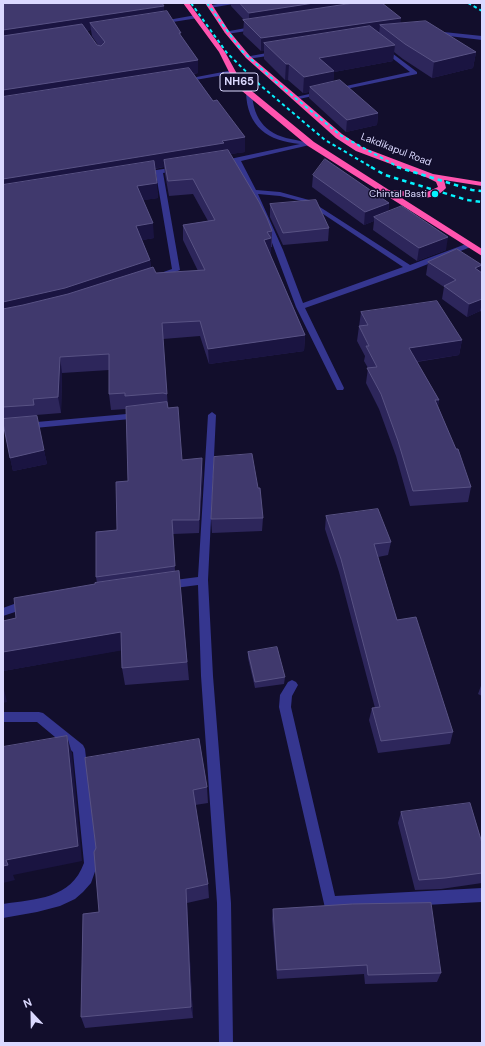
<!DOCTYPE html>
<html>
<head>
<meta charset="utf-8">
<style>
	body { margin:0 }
	#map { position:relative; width:485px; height:1046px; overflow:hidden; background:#120e2c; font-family:"DM Sans",sans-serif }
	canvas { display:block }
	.frame { position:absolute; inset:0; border:4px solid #dbd9ff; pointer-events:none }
	.north { position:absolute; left:12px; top:994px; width:40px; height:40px; -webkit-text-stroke:3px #120e2c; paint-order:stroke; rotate:338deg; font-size:11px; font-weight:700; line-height:16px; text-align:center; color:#dbd9ff }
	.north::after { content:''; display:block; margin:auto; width:14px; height:18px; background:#dbd9ff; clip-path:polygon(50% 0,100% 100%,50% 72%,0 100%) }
</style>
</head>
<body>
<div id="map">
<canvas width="485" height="1046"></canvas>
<div class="frame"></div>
<div class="north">N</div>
</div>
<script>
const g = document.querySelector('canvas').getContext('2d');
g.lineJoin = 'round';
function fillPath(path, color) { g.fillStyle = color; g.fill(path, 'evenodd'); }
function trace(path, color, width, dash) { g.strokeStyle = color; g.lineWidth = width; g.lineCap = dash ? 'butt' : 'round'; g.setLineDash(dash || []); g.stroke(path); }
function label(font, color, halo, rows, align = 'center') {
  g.font = font + ' "DM Sans",sans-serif'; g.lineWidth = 3; g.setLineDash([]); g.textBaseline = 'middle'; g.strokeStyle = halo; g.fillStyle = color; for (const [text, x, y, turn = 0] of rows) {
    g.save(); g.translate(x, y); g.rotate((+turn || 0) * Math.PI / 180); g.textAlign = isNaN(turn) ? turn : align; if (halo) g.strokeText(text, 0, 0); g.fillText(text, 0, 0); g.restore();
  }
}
fillPath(new Path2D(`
	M223 3H239L210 8 207 6Z
	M196 15 199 17 198 18 160 24 157 22Z
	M257 26 260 28 259 29 227 34 224 32Z
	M434 31 482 36V40L432 34 431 33Z
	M384 47 417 72V74L294 100 291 98 410 72 382 50V48Z
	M278 51 281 53 280 54 248 59 245 57Z
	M233 70 236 72 235 73 184 82 181 80Z
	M249 90 252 92C253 121 268 136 296 140 301 141 307 143 311 142L314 144 241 161 256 190 280 192 309 200 410 265 466 244H472L473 246 413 270 305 308 344 388 343 390H337L336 388 296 307 268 232 235 162 230 163 227 161 230 159 300 144C268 141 247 127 246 92ZM258 194 280 196 305 202 403 267 303 303 283 250Z
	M177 167 180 169 179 170 163 173 180 270 158 279 154 277 155 275 172 269 156 174 143 176 140 174 143 172Z
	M212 412 216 415 208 580 213 676 231 903 233 1043H219L217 903 201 676 198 585 167 589 163 588 162 585 163 582 167 581 198 577 208 415Z
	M138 413 142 416 141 418 3 431V425Z
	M29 602 33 603 34 606 33 609 15 612 3 616V608L14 604Z
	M292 680 296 682 298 685 292 696 291 707 335 896 482 888V902L330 910 325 908 279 707 280 695 288 682Z
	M3 712H39L43 713 83 745 85 749 98 863 91 883 83 892 75 899 60 906 37 912 3 918V904C36 899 71 899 84 863L73 752 37 722H3Z`), '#35368f');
fillPath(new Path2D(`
	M183 3H189L225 52 242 83 314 142 389 190 425 193 438 187 436 182 428 178 356 151 336 138 246 58 225 33 205 3H211L229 31 250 56 342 134 362 147 433 174 482 182V186L444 180 446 188C434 202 414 198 397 195L482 249V256L308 146 236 86 219 52Z`), '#ff54af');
trace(new Path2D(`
	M191 3 227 53 260 85 325 140 373 168
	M207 3 242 51 276 82 340 135 400 168
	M468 3 482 11`), '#05f3ff', 2, [3.5, 3]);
trace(new Path2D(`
	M371 167 385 175 467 200 482 202
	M397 167 472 190 482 191`), '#05f3ff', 2.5, [4.5, 4]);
fillPath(new Path2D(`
	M3 3 164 12 198 60V73L194 74 213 101 245 137V152L230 154 272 231V247H271V254H270L305 335 304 351 209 364 200 336 163 339 168 408 182 460 203 471 199 533 173 534 175 571H179L189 680 125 685 122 668 121 650 3 671V621L16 618 95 584 97 583 96 577 117 530 128 481 126 409 111 410 109 394V370L62 373 61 413 36 415 47 464 13 471 3 423ZM91 30 92 36 98 45H97L86 31ZM164 167 165 174 169 196 193 194 208 221 183 225V240L198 271 156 273 151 268 150 260 142 240 154 238 143 200 158 198 155 169Z
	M231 3H382L401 23 476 52 473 68 432 78 403 59 394 52 393 61 334 72 333 82 378 113 377 125 346 132 309 98V92L303 93 288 80H285L264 59V51H261L243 34 244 20 231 6Z
	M313 175 389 203 388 212 446 250 417 261 373 230 374 221 364 225 312 187Z
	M270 204 329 228 328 241 283 245 270 217Z
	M428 262 482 265 480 272 482 273V312L480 311 467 317 442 299 444 287 426 275Z
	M361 312 462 340 459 355 417 362 439 400 438 406 471 487 468 502 410 506 396 456 379 409 366 383 368 368 364 361 365 356 357 341Z
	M326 516 391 542 388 555 378 557 397 620 453 732 450 744 378 753 369 720 372 708H375L339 572 325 529Z
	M263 518 262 531 212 533 211 519Z
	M248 652 285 677 284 684 255 688 248 658Z
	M482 683V696L478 694Z
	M199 739 207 787 208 803 195 805 208 884 209 898 187 903 193 1018 85 1028 81 1017 99 912Z
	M401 812 482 843V883L441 889 415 890 398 823Z
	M273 909 441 973 437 982 365 984 364 974 277 979 272 919Z`), '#2d265b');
fillPath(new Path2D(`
	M314 3H368V8L249 26V13Z
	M164 6V18L90 23 91 30 3 43V30Z
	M401 18 400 31 380 25 379 34 264 43V51H261V38Z
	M395 45 393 61 334 72 333 87H310L309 92 303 93 304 77 319 58Z
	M476 52 473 68 432 78 434 62Z
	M198 60V73L3 104V90Z
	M286 64H289L288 80H285Z
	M378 113 377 125 346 132 347 120Z
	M245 137V152L224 155 164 160V167L3 194V179Z
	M157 183 158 198 138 201 137 186Z
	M389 203 387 216 374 217V221L364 225 365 212Z
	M153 223 154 238 137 241 136 226Z
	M448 237 446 250 417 261 419 248Z
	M271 238V254L263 255 264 240Z
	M150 260 152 275 3 318V302Z
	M482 265 479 278 475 268Z
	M482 299V304L480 311 467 317 469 304Z
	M305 335 304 351 209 364 208 349Z
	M462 340 459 355 407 363 409 348Z
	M60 357 62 373 61 413 58 397Z
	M435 400H439L436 415Z
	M44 450 47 464 13 471 10 458Z
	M202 458 203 471 199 533V520Z
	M121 632 124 650 3 671V652Z
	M3 685 7 702 3 703Z
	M67 736 72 753 82 861 13 875 15 880 3 883V866Z
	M186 889 187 903 193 1018 191 1007Z`), '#1a1441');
const building = new Path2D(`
	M3 3H162L164 6 3 30Z
	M240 3H314L249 13Z
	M354 3H382L401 18 261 38 243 20Z
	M167 11 181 33H179L198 60 3 90V36L82 24 97 45 101 46 105 42 90 23Z
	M426 21 476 52 434 62 405 44 380 25Z
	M370 26 395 45 319 58 334 71 304 77 289 64H286L264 43Z
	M189 68 213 101 217 100 245 137 222 141 224 143 3 179V97Z
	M340 80 378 113 347 120 310 87Z
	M228 150 259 202 267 218 272 231 267 232 271 238 264 240 305 335 208 349 200 321 162 323 167 394 163 393 125 396V393L109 394V354L60 357 58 397 33 399 34 405 3 407V309L23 305 68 294 153 267 156 273 205 270 183 225 215 220 193 179 168 181 164 160Z
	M325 159 389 203 365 212 313 175Z
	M154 161 157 183 137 186 153 223 136 226 150 260 65 288 3 302V185Z
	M316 200 329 228 283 233 270 204Z
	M402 206 448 237 419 248 374 217Z
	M457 249 482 265 475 268 482 273V299L469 304 444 286 456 280 428 262Z
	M437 301 462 340 409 348 439 400H435L456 449H458L471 487 413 491 398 441 381 394 367 368 377 367 366 346H369L359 326 368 325 361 312Z
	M167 402 168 408 178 407 182 460 202 458 199 520H172L175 566 96 577V532L117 530 116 482 128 481 126 407Z
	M37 416 44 450 10 458 3 423V419Z
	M252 454 258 488H260L263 518 211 519 214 457Z
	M378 509 391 542 374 544 397 620 416 617 453 732 381 741 372 708 380 707 341 559 326 516Z
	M179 571 187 662 122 668 121 632 3 652V621L16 618 14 598 95 584V583Z
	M277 647 285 677 255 682 248 652Z
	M67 736 78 846 6 860 8 865 3 866V747Z
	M199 739 207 787 193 790 208 884 186 889 191 1007 81 1017 83 914 99 912 94 852 96 848 85 758Z
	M470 803 482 843V873L445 878 419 880 401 812Z
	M431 903 441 973 368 975 367 965 277 970 273 909 352 904Z`);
fillPath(building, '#40396d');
trace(building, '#585284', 1);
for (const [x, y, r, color] of [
	[435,194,4,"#05f3ff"]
]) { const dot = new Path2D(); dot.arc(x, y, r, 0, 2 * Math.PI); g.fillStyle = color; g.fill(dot); trace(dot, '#120e2c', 1.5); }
label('10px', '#dbd9ff', '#120e2c', [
	["Lakdikapul Road",396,150,21]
]);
label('10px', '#dbd9ff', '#120e2c', [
	["Chintal Basti",427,194]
], 'right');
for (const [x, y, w] of [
	[239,82,38]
]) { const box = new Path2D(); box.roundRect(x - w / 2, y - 9, w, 18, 3); g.fillStyle = '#120e2c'; g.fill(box); trace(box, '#dbd9ff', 1); }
label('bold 11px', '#dbd9ff', null, [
	["NH65",239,82]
]);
</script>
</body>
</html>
